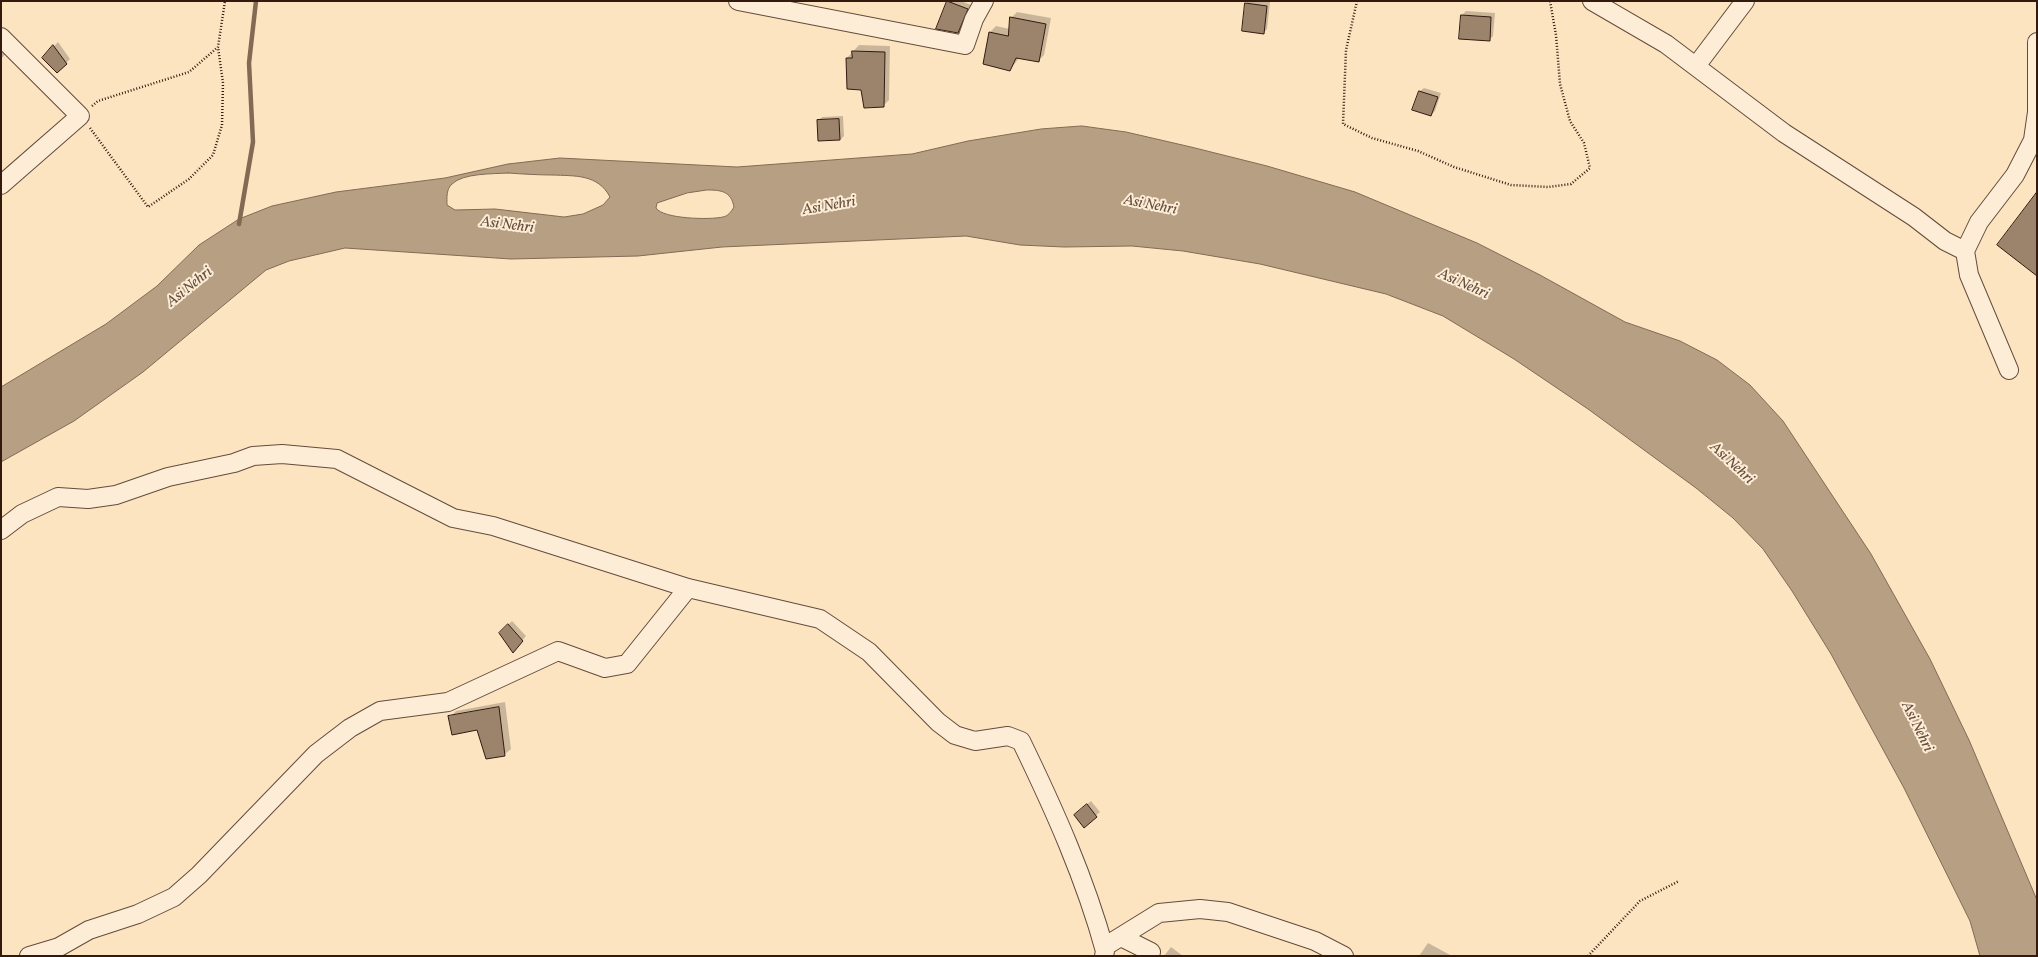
<!DOCTYPE html>
<html>
<head>
<meta charset="utf-8">
<style>
	body { margin:0 }
	#map { position:relative; width:2038px; height:957px; overflow:hidden; background:#fce4c1; font-family:Vollkorn,serif }
	canvas { display:block }
	.frame { position:absolute; inset:0; border:2px solid #321a0f; pointer-events:none }
</style>
</head>
<body>
<div id="map">
<canvas width="2038" height="957"></canvas>
<div class="frame"></div>
</div>
<script>
const g = document.querySelector('canvas').getContext('2d');
g.lineJoin = 'round';
function fillPath(path, color) { g.fillStyle = color; g.fill(path, 'evenodd'); }
function trace(path, color, width, dash) { g.strokeStyle = color; g.lineWidth = width; g.lineCap = dash ? 'butt' : 'round'; g.setLineDash(dash || []); g.stroke(path); }
function label(font, color, halo, rows, align = 'center') {
  g.font = font + ' Vollkorn,serif'; g.lineWidth = 4; g.setLineDash([]); g.textBaseline = 'middle'; g.strokeStyle = halo; g.fillStyle = color; for (const [text, x, y, turn = 0] of rows) {
    g.save(); g.translate(x, y); g.rotate((+turn || 0) * Math.PI / 180); g.textAlign = isNaN(turn) ? turn : align; if (halo) g.strokeText(text, 0, 0); g.fillText(text, 0, 0); g.restore();
  }
}
const water = new Path2D(`
	M1082 126 1126 132 1191 147 1267 166 1355 192 1477 243 1540 275 1625 322 1680 341 1717 360 1750 385 1783 421 1871 554 1930 659 1969 740 2037 900V956H1980L1970 921 1904 788 1831 654 1792 591 1763 549 1733 518 1696 488 1588 409 1514 359 1443 316 1386 294 1260 264 1183 251 1132 246 1064 247 1020 245 966 236 722 247 638 256 511 259 345 248 289 261 266 270 143 372 74 421 1 462V387L106 324 157 286 199 245 239 219 272 206 336 192 445 178 508 164 560 158 737 167 912 154 968 141 1041 129ZM508 173C523 174 537 175 552 175 575 176 598 174 610 197L603 205 583 214 564 217 495 209 455 210 447 205C447 198 446 189 452 184 463 173 493 174 508 173ZM707 190C721 190 731 191 734 207 731 212 728 216 723 217 710 220 663 219 656 208L657 203 687 193Z`);
fillPath(water, '#b79f84');
trace(water, '#826a55', 1);
fillPath(new Path2D(`
	M948 1H961L971 5 962 28 958 32 937 28Z
	M1248 1 1270 2 1267 29 1263 33 1246 4Z
	M1466 11 1495 13 1493 36 1489 40 1462 15Z
	M1017 12 1051 18 1044 55 1038 61 1019 58 1010 70 984 63 990 32 996 26 1010 29 1011 18Z
	M58 42 70 59 57 72 43 58Z
	M1 44 8 51 1 59Z
	M859 45 890 46 889 100 883 106 847 58Z
	M1424 88 1441 93 1435 111 1431 115 1420 91Z
	M843 116 844 136 840 140 818 121 822 117Z
	M512 621 526 636 516 648 500 633Z
	M505 702 511 749 504 755 478 729 450 717 456 711Z
	M1091 801 1100 812 1084 826 1079 811Z
	M1428 943 1452 956H1419Z
	M1171 947 1183 956H1164Z`), '#0003');
trace(new Path2D(`
	M239 224 253 142 249 63 256 1`), '#826a55', 4.5);
const building = new Path2D(`
	M947 1 968 9 958 33 936 29Z
	M1245 3 1267 6 1264 34 1242 31Z
	M1461 15 1491 17 1490 41 1459 39Z
	M1010 17 1046 24 1039 62 1016 58 1010 71 983 64 989 32 1008 36Z
	M53 45 67 64 57 73 42 58Z
	M852 51 885 52 884 107 864 108 861 90 847 89 846 58H852Z
	M1419 91 1438 97 1431 116 1412 110Z
	M839 119 840 140 818 141 817 120Z
	M2037 192V276L1997 245Z
	M508 624 523 641 513 653 499 633Z
	M499 707 505 756 486 759 477 730 452 735 448 716Z
	M1087 804 1097 817 1084 828 1074 815Z`);
fillPath(building, '#9b836c');
trace(building, '#321a0f', 1);
const minor = new Path2D(`
	M738 1 965 45 974 19 984 1
	M1592 1 1666 44 1784 133 1914 217 1945 241 1965 251
	M1 37 80 116 1 185
	M1696 66 1745 1
	M2009 370 1969 275 1965 251 1979 222 2015 175 2033 140 2037 112V42
	M1 530 22 514 58 497 88 499 116 495 168 477 234 463 253 456 282 454 337 459 453 518 493 526 688 588 820 619 869 652 938 722 955 735 975 741 1008 736 1021 741C1054 809 1085 878 1105 951L1104 956
	M1121 937 1151 952
	M1104 947 1159 913 1200 909 1228 912 1315 941 1344 956
	M29 956 59 947 89 930 138 914 174 897 199 875 316 754 350 728 380 711 448 702 558 651 605 668 627 664 688 588`);
trace(minor, '#644c3c', 20);
trace(new Path2D(`
	M1357 1 1346 50 1343 124 1372 138 1418 151 1454 167 1511 185 1548 187 1571 184 1590 168 1584 143 1570 121 1560 84 1556 35 1550 1
	M92 106 98 101 189 72 218 47 225 1
	M90 128 148 207 189 179 213 155 222 125 223 83 218 47
	M1588 956 1640 901 1679 881`), '#321a0f', 2.5, [1, 2]);
trace(minor, '#fdedd7', 18);
label('italic 15px', '#674f3e', '#fdedd7', [
	["Asi Nehri",1150,206,11],
	["Asi Nehri",829,207,-10],
	["Asi Nehri",507,226,7],
	["Asi Nehri",1463,285,24],
	["Asi Nehri",190,288,-39],
	["Asi Nehri",1731,464,43],
	["Asi Nehri",1916,727,64]
]);
</script>
</body>
</html>
